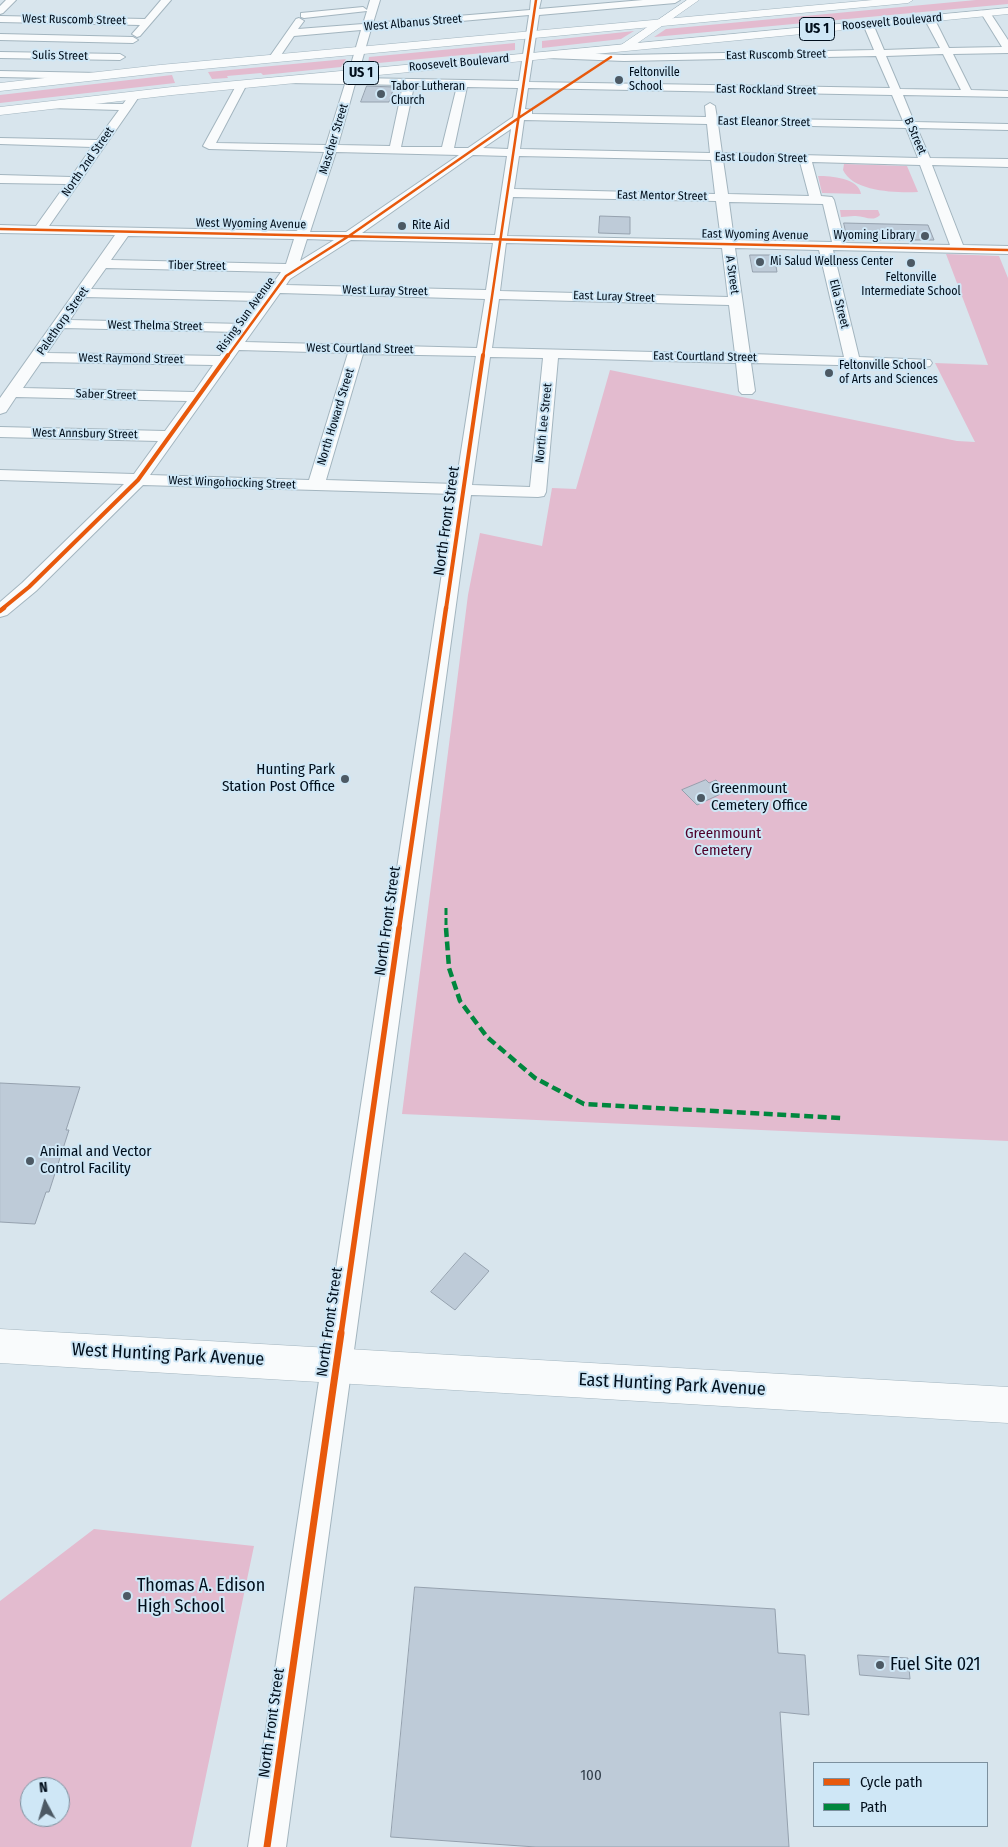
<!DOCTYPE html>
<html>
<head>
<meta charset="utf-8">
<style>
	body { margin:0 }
	#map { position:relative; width:1008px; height:1847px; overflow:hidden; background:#d8e5ed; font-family:"Fira Sans Condensed",sans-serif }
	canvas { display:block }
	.legend { position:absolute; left:813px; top:1762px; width:175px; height:65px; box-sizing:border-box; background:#cfe7f6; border:1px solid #7c909e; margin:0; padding:6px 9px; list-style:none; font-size:15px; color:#000e1b }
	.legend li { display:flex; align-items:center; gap:10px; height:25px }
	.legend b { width:25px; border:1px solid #7c909e }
	.north { position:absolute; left:20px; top:1777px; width:50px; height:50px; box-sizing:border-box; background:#cfe7f6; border:1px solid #7c909e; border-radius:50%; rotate:354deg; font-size:14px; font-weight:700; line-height:20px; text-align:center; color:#000e1b }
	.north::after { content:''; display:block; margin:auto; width:18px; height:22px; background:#4c5964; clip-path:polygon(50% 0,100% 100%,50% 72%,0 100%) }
</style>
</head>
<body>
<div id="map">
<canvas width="1008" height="1847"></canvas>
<ul class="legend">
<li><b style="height:6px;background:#e8590c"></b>Cycle path</li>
<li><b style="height:6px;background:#00873e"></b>Path</li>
</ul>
<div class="north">N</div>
</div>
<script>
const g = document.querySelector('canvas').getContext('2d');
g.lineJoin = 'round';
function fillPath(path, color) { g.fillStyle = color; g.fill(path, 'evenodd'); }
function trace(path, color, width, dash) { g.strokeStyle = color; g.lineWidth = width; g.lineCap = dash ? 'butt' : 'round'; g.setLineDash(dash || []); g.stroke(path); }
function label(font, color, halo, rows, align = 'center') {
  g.font = font + ' "Fira Sans Condensed",sans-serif'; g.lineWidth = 4; g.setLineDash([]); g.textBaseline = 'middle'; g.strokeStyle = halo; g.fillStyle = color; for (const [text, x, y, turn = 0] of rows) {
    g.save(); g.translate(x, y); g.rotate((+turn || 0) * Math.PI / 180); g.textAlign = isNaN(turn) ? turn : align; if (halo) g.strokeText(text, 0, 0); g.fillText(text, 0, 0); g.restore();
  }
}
fillPath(new Path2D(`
	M976 0H1008V4L654 37 666 29Z
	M634 31 621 39 542 48V41Z
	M515 43V50L368 64 369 57Z
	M346 59 341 67 263 75 261 73 227 76 228 78 212 79 208 72Z
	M172 75 175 83 0 103V95Z
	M844 164 907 166 918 192C897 193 853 192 843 170Z
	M818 176C831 176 859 178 861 194L822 193Z
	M840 210H878L880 215C872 223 864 215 854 216 850 216 846 217 841 217Z
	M946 254 999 256 1008 278V1141L402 1114 468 595 480 533 542 546 552 488 576 489 610 370 957 441 975 442 935 363 988 365Z
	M94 1529 254 1546 191 1847H0V1601ZM30 1787H60V1817H30Z`), '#e3bbcf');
const building = new Path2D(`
	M367 86 394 87 389 102H361Z
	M600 216 630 217V234L599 233Z
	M844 223 928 225 934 240H848Z
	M750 255H774L777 272H753Z
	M706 780 709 783 716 780 727 791 697 805 682 790Z
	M0 1083 80 1087 66 1130H69L49 1192H46L35 1224 0 1222Z
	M465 1253 489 1271 455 1310 431 1292Z
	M415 1587 775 1609 778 1653 805 1655 809 1715 780 1712 789 1847H536L391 1837Z
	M858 1655 908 1658 910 1679 860 1675Z`);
fillPath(building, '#becbd8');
trace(building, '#95a1ae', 1);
const minor = new Path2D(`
	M6 0H16L3 13 0 14V6Z
	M161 0H171L140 36 137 37 132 34 140 25 0 22V16L145 19Z
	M370 0H380L373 23 530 10 531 0H541L539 9 643 0H680L675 3 539 15 529 82 890 88 876 56 624 61 548 58 543 55 548 52 624 55 874 50 863 24 868 21 873 24 884 50 940 48 924 18 929 15 934 18 949 48 1002 47 981 13 983 11H989L1008 40V53L953 54 971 90 1008 91V97L903 95 914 122 1008 124V130L917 128 930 158 1008 159V167L932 165 963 245 1008 246V254L833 250 859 357 930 360 932 363 930 366 925 367 751 363 755 391 752 394H742L739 391 736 363 558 358 546 492 544 496 538 497 471 495 286 1847H248L454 494 143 485 36 591 7 615 0 617V602L22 583 124 484 0 480V470L134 474 158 441 0 437V427L165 431 187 401 16 397 6 412 0 414V398L115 235 0 233V225L36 226 66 184 0 183V175L71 177 92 147 0 144V138L97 140 119 110 50 108 46 107 45 105 46 103 123 104 131 93H139L140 95 132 107 49 226 297 231 324 152 209 149 203 146 237 84 242 81 247 84 216 143 326 145 345 84 287 83 282 80 287 77 347 78 361 30 294 36 277 61H269L268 59 296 19 299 18 304 21 298 29 363 24 367 11 304 18 301 17V13L363 7 367 10ZM529 15 519 81 357 78 371 29ZM943 54 961 90 900 89 886 56ZM355 84 403 85 390 146 338 145ZM414 86H457L442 147H401ZM467 87 518 88 513 117 468 148H454ZM528 88 892 95 903 121 717 118 715 106 710 103 705 106 706 117 532 114V110L525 109ZM524 120 707 124 710 153 520 149ZM718 124 906 128 918 158 722 153ZM511 129 508 149 483 148ZM336 152 459 155 346 232H310ZM473 155 507 156 495 235 362 233ZM519 156 711 160 715 194 514 189ZM723 160 800 162 809 196 728 194ZM812 162 920 165 950 245 845 243 834 200 832 197 821 196ZM513 197 716 201 721 240 507 236ZM729 202 823 204 832 242 734 240ZM128 236 294 239 286 264 111 260ZM307 239 334 240 300 261ZM351 240 493 243 486 290 286 285 290 279ZM506 243 722 248 728 297 500 291ZM735 248 819 250 844 357 750 354ZM106 268 281 272 266 293 91 289ZM280 293 485 299 477 348 245 342ZM85 297 260 301 244 324 70 320ZM499 299 729 305 735 354 492 348ZM64 328 237 332 220 356 47 353ZM239 350 348 353 309 480 150 475ZM363 354 476 356 456 484 326 480ZM490 357 543 358 530 487 472 485ZM41 362 213 365 194 392 23 388Z
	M0 34 133 37 138 40 133 43 0 40Z
	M0 52 120 54 125 57 120 60 0 58Z
	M0 71 98 73 103 76 98 79 0 77Z`);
const major = new Path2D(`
	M687 0H699L629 49H621L619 47 621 45Z
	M0 1329 1008 1387V1423L0 1363Z`);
const highway = new Path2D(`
	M873 0H913L908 3 160 73 0 91V83L160 65Z
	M1008 8V14L172 95 0 115V107L172 87Z`);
trace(minor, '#a3b5bf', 2);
trace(major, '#a3b5bf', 1);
trace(highway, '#a3b5bf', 1);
fillPath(minor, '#f9fbfc');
fillPath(major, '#f9fbfc');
fillPath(highway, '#f9fbfc');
trace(new Path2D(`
	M446 908V929`), '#00873e', 3, [7, 3]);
trace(new Path2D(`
	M446 928 449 968 460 1001 487 1037 535 1078 584 1104 841 1118`), '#00873e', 4.5, [9, 4.5]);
trace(new Path2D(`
	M0 229 1008 250
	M227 357 286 276 349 236 520 117 611 57
	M483 357 536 0`), '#e8590c', 2.5);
trace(new Path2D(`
	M2 609 29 587 138 480 228 355
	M446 609 483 355`), '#e8590c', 4);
trace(new Path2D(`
	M0 611 4 608
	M399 929 446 608`), '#e8590c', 4.5);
trace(new Path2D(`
	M341 1334 399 928`), '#e8590c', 5.5);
trace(new Path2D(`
	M267 1847 341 1333`), '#e8590c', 7);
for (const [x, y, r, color] of [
	[619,80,5,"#4c5964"],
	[381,94,5,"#4c5964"],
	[402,226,5,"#4c5964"],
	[925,236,5,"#4c5964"],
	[760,262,5,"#4c5964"],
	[911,263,5,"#4c5964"],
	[829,373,5,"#4c5964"],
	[345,779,5,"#4c5964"],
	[701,798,5,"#4c5964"],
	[30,1161,5,"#4c5964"],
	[127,1596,5,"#4c5964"],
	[880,1665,5,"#4c5964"]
]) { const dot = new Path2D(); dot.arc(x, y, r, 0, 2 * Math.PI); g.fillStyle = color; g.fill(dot); trace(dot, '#cfe7f6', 2); }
label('12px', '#000e1b', '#cfe7f6', [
	["West Ruscomb Street",74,20,1],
	["Roosevelt Boulevard",892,22,-5],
	["West Albanus Street",413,23,-5],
	["East Ruscomb Street",776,55,-1],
	["Sulis Street",60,56,1],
	["Roosevelt Boulevard",459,63,-5],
	["East Rockland Street",766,90,1],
	["East Eleanor Street",764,122,1],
	["B Street",915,136,67],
	["Mascher Street",334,139,-73],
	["East Loudon Street",761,158,1],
	["North 2nd Street",88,162,-55],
	["East Mentor Street",662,196,1],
	["West Wyoming Avenue",251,224,1],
	["East Wyoming Avenue",755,235,1],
	["Tiber Street",197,266,1],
	["A Street",732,275,82],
	["West Luray Street",385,291,1],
	["East Luray Street",614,297,2],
	["Ella Street",839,304,76],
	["Rising Sun Avenue",246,315,-54],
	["Palethorp Street",63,321,-55],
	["West Thelma Street",155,326,1],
	["West Courtland Street",360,349,1],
	["East Courtland Street",705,357,1],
	["West Raymond Street",131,359,1],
	["Saber Street",106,395,2],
	["North Howard Street",336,417,-73],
	["North Lee Street",544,423,-84],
	["West Annsbury Street",85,434,1],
	["West Wingohocking Street",232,483,2]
]);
label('12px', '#000e1b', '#cfe7f6', [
	["Feltonville",629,73],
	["School",629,87],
	["Tabor Lutheran",391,87],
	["Church",391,101],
	["Rite Aid",412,226],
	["Wyoming Library",915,236,"right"],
	["Mi Salud Wellness Center",770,262],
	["Feltonville",911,278,"center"],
	["Intermediate School",911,292,"center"],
	["Feltonville School",839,366],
	["of Arts and Sciences",839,380]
], 'left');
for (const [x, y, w] of [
	[817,29,35],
	[361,73,35]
]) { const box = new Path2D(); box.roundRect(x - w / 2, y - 11.5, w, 23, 4); g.fillStyle = '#cfe7f6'; g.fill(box); trace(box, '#000e1b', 1); }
label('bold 14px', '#000e1b', null, [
	["US 1",817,29],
	["US 1",361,73]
]);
label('15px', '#000e1b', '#cfe7f6', [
	["North Front Street",447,521,-82],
	["North Front Street",388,921,-82],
	["North Front Street",330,1322,-82],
	["North Front Street",272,1723,-82]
]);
label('15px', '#000e1b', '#cfe7f6', [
	["Hunting Park",335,770,"right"],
	["Station Post Office",335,787,"right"],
	["Greenmount",711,789],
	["Cemetery Office",711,806],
	["Animal and Vector",40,1152],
	["Control Facility",40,1169]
], 'left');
label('15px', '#4f012a', '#cfe7f6', [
	["Greenmount",723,834],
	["Cemetery",723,851]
]);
label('15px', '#303d4a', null, [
	["100",591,1776]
]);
label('18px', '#000e1b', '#cfe7f6', [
	["West Hunting Park Avenue",168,1355,3],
	["East Hunting Park Avenue",672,1385,3]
]);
label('18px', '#000e1b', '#cfe7f6', [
	["Thomas A. Edison",137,1586],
	["High School",137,1607],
	["Fuel Site 021",890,1665]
], 'left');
</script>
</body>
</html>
